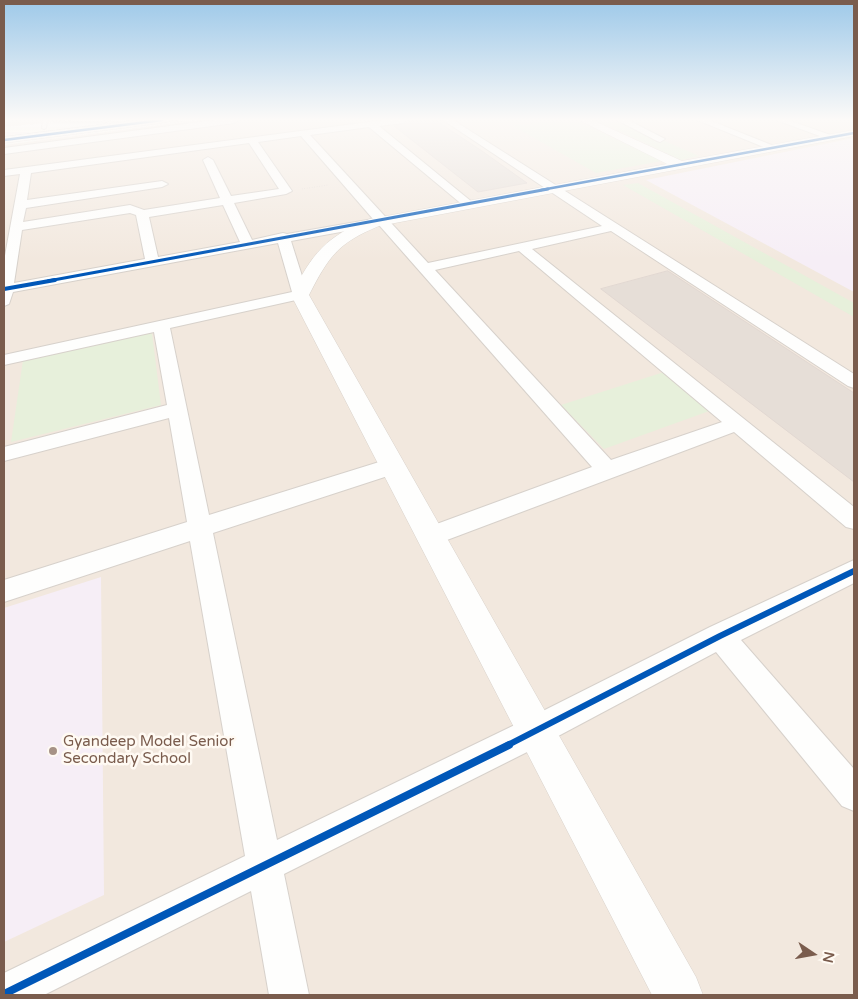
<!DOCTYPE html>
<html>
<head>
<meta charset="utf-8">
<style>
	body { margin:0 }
	#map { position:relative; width:858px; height:999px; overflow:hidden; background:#f9f5f0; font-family:"Varela Round",sans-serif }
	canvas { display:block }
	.frame { position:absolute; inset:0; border:5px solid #7a5c4d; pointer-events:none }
	.north { position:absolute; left:788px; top:929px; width:50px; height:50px; -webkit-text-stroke:4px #fffaf3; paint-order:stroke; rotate:102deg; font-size:14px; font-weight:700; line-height:20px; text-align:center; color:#7a5c4d }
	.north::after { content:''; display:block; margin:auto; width:18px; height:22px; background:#7a5c4d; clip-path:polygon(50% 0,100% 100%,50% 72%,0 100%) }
</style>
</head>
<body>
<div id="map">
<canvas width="858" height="999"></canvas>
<div class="frame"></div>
<div class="north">N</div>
</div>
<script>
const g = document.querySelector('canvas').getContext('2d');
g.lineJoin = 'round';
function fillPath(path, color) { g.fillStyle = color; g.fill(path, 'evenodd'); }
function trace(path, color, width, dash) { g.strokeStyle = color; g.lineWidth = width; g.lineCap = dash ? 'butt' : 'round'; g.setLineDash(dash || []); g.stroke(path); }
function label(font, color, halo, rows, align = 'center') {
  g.font = font + ' "Varela Round",sans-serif'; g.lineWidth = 5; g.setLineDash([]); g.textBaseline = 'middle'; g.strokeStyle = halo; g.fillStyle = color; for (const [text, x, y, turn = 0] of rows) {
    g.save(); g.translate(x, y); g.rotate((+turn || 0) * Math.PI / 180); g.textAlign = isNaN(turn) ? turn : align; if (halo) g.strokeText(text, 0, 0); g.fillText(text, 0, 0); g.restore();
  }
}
fillPath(new Path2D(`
	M4 120H72L4 127Z
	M199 120H854V995H4V145Z`), '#f2e8de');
fillPath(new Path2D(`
	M854 138V292L646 180Z
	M101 577 104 895 4 942V608Z`), '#f6eef6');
fillPath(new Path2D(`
	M558 120H575L662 161 596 173 513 126Z
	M596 120H617L699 156 681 160Z
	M638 183 854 303V317L623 185Z
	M152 333 161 405 11 442 23 360Z
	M664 372 712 410 604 449 561 405Z`), '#e7f0db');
const building = new Path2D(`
	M435 120 482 151 527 183 478 192 394 126 407 122Z
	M668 271 854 393V482L601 289Z`);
fillPath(building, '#e6ded7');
trace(building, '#e2d8d2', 1);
const lane = new Path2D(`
	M43 120H47L46 128 44 129 42 128Z
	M105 120H110L106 122 104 121Z
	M165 120H177L150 124 148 123Z`);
const street = new Path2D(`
	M215 120H238L234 123 4 154V148Z
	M384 120H407L403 123 379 126 472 202 474 204 472 206H464L369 127 310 135 428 263 602 226 443 120H453L854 374V388L848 386 611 231 532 249 854 507V529L846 527 734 432 439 543 431 546 423 543 419 536 423 529 592 467 379 225 291 241 308 295 305 298 170 328 209 515 392 458 400 460 403 466 400 472 213 533 277 840 525 720 710 627 854 560V583L741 640 854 769V811L842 806 716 652 547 742 284 874 309 995H269L251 891 44 995H4V973L245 856 190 541 4 602V580L187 522 169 418 4 461V447L167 405 154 332 4 365V355L292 292 278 243 13 292 9 304 4 306V261L20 174 4 176V170ZM301 136 373 219 287 234 283 233 252 240 234 203 286 194 292 191 258 142ZM249 143 279 189 231 196 213 160 208 157 203 160 220 198 144 210 130 205 23 222 26 208 162 187 168 184 162 181 27 200 31 173ZM223 205 240 242 158 257 149 217ZM130 213 136 215 145 259 14 283 22 230ZM519 251 722 422 611 460 435 270Z
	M617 120H628L665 139 660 142 657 141Z
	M697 120H709L779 148 777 150H771Z
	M776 120H788L836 137 834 139H828Z`);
const secondary = new Path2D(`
	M138 120H167L162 123 4 143V137Z
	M579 120H592L682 161 854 130V136L379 226C338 243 329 256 309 295L696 977 703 995H652L291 295C313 253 325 237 370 219L667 164Z`);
trace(lane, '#d7d1cb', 2);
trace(street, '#d7d1cb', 2);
trace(secondary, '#d9d2cb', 1);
trace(new Path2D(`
	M302 189 328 185`), '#dcd5d0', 1, [0.5, 2]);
fillPath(lane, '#fefefd');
fillPath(street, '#fefefd');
fillPath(secondary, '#fefefd');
trace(new Path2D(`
	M4 140 162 120
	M541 190 854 133`), '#0057b8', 2.5);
trace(new Path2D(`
	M48 281 548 189`), '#0057b8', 3);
trace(new Path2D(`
	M4 289 55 280`), '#0057b8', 4);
trace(new Path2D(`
	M506 746 720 636 854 571`), '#0057b8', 6);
trace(new Path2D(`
	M4 994 509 745`), '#0057b8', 8);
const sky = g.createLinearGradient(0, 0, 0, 260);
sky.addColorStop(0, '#9ec9e9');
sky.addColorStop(0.46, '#fcfaf8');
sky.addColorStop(1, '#fcfaf800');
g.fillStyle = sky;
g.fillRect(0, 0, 858, 260);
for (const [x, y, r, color] of [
	[53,751,5,"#a69286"]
]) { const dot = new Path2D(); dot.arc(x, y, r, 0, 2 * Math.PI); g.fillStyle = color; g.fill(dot); trace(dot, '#fffaf3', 2); }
label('15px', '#7a5c4d', '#fffaf3', [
	["Gyandeep Model Senior",63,742],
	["Secondary School",63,759]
], 'left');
</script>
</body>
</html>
